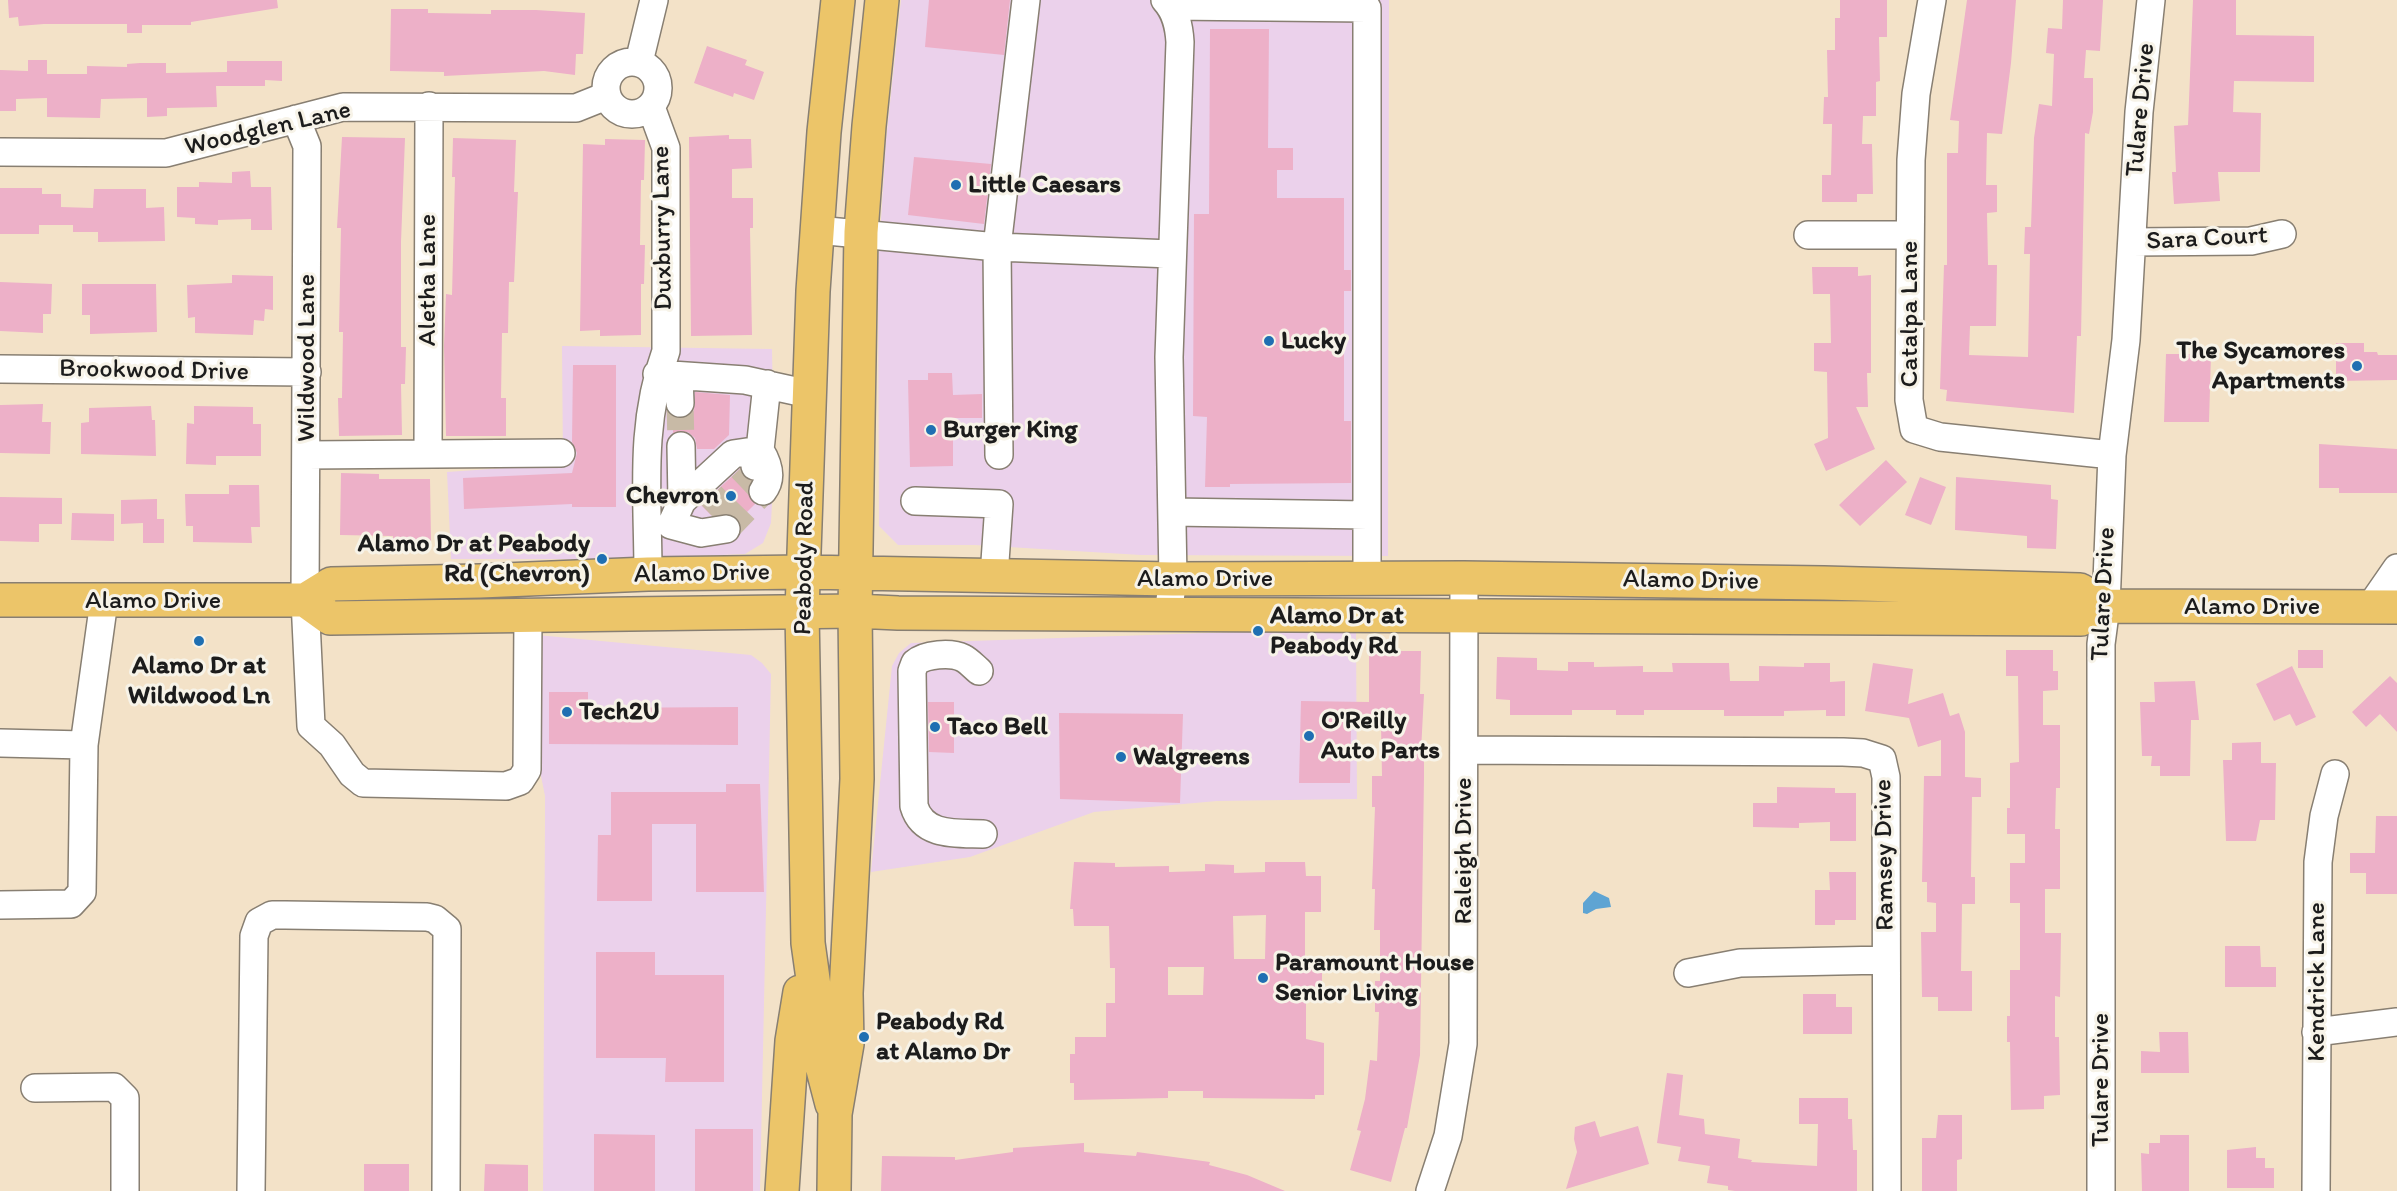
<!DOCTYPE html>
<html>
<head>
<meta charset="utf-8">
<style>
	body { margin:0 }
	canvas { display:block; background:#f3e2c8 }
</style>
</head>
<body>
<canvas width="2397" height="1191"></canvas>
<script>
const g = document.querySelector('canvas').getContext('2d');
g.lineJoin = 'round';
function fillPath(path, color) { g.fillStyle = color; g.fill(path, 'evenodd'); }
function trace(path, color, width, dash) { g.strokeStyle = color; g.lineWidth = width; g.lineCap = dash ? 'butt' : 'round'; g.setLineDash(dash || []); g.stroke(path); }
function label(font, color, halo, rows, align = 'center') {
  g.font = font + ' Itim,sans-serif'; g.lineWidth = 6; g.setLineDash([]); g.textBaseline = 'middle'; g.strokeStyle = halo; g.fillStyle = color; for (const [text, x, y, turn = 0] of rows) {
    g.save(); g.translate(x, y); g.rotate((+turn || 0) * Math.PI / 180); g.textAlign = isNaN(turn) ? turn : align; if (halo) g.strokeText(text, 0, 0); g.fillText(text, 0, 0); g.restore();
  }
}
fillPath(new Path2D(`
	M901 0H1389L1388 556 1141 555 975 545H898L879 526 878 267 886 141Z
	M562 346 772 349 774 463 771 523 763 543 745 554 625 559H451L447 472 563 464Z
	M1356 628 1357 799 1217 801 1094 812 970 857 871 872 892 666 899 653 911 643Z
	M537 635 751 655 762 663 771 674 760 1191H543L545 819V796L536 751Z`), '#ebd1eb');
fillPath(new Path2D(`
	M1594 891 1609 898 1611 907 1596 909 1587 914 1583 913V903Z`), '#5ea4d3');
fillPath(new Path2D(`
	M8 0H277L278 8 191 22V25H142V33H127V24H44L19 26 18 17 9 18Z
	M929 0H1010L1004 55 925 47Z
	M1840 0H1887V37H1879L1880 81 1876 82V116H1863L1862 144H1872L1873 194H1857V202H1822V175H1831L1832 124H1823L1824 97H1828L1827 50H1835V18H1840Z
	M1967 0H2016L2011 63 2002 134 1987 133 1986 185H1997V212L1987 213 1988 265H1997L1996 326H1970L1969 355 2028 357 2030 254H2024L2025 227H2031L2034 138 2039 104 2052 106 2054 54 2046 53 2048 28 2062 29 2063 0H2103L2100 51 2086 50 2084 78H2093V112L2089 134 2085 133 2081 336H2077L2074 413 1946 401 1947 390 1940 389 1944 265H1947V153H1958L1959 121 1950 120Z
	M2193 0H2236V35L2314 36V82L2234 81 2233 112 2261 113 2260 172H2218L2220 201 2174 204 2172 172H2176L2174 126 2188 125Z
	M391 9H428V13L491 14V10H536L585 13 583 54H576L575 75 544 71 444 76V72L390 71Z
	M1210 29H1269L1268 148H1293V170H1277V198H1344V270H1351V291H1344V421H1351V483L1230 484V487H1205L1207 417 1193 416 1194 214H1209Z
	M707 46 747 60 745 65 764 72 754 100 734 93 733 97 694 83Z
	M28 60H47V74H87V66L127 67V64L140 63H166V73L227 72V61H282V81L265 80V86H216L217 107 167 108V116L147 117V98L101 99 100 118 47 117V98L16 99V111H0V70L28 71Z
	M729 135V139H751L752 168 732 169V198H753V228H750L752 335 691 336 689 137Z
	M342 137 405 138 401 242V347H406L405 384H401L402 435 339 436 338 398H342L343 332H339L341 228H337Z
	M453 138 516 140 514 192H518L514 282H509L508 333H502L501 398H506V436H446L444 346 446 294 452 295 455 177H452Z
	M605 139 645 140 644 180H641L640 245H645L644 284H641V335L600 336V330L580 331 583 144 605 145Z
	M914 157 991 164 984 224 908 215Z
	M250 171 251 187H271L272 230H251V219L218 220V225L195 224V218L177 217V187H199V182L232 183V172Z
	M0 188H42V194H61V207L93 208 94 189H146V208L164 207 165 241 98 242V232H73V225H39V234H0Z
	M1812 267H1858V276L1871 275V373H1867L1868 407H1856L1875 449 1826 471 1814 444 1828 438 1827 372 1814 371V343H1831L1830 294H1813Z
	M232 275 273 276V310L265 309 264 321 254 320 253 335 195 333V317L188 318 187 285 232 283Z
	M0 282 52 284 51 314H43V333L0 331Z
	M82 284H156L157 332 90 334V315H82Z
	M2336 343H2364V352H2377L2378 355H2397V380L2336 381Z
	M2166 354H2211L2209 422H2164Z
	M573 365H616V507H572V504L464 509 463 478 572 473 577 453 572 442Z
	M928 373H952L953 395 982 394V418H953V466L910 467 908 380H928Z
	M695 392 730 395 729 435 714 449H697L695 438 688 432 673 433V417L681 419 694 411Z
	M43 404 42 422H51L50 454 0 453V405Z
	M151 406 152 420H155L156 456 81 454V423L89 422V408Z
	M194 406 253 407V424H261V456H216V465L186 464 187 423 194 424Z
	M2319 444 2397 449V493H2339V488H2319Z
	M1886 460 1907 482 1860 526 1839 505Z
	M740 469 744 477 751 481 747 491 755 504 739 520 731 514 711 515 701 505Z
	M341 473 379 474V479H430L431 541 393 542V536L340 535Z
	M1920 477 1946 487 1931 525 1905 515Z
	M1956 477 2051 485V499L2058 500 2056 549 2027 548V536L1955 530Z
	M229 485H259L260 527H251L252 543 193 542V526H186L185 494H229Z
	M0 497 62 498V524H39V542L0 541Z
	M157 499V519H164V543H143V523L121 524V500Z
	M72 513 114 514V541L71 540Z
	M2006 650H2053V671H2058V690L2043 691V725H2060V788H2056L2055 829H2060V889H2045V933H2061L2060 997 2055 996V1037H2059L2060 1095 2044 1096V1109L2011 1110 2010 1042H2007V1016H2010V970H2020V903H2010V863H2025V834H2007V808H2010V763L2019 762 2018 676H2006Z
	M2298 650H2323V668H2298Z
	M1369 651H1421L1420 694H1424L1421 751H1424V776L1420 1055 1407 1128H1405L1391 1182 1350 1170 1361 1131 1357 1130 1365 1099 1370 1060 1377 1061 1379 1012H1375V981H1380V930H1374L1375 889H1372L1375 807H1372V776H1382L1381 725H1351L1350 783H1299L1301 701 1369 702Z
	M1497 657 1537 658V670L1568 671V662H1594V667L1643 666V672H1673L1672 663H1729L1730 681H1759V666L1804 667V663H1830V682L1845 681V716H1826V710L1784 711V716H1724V710H1644V715H1616V710H1572V715H1510V700L1496 699Z
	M1873 663 1913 669 1908 704 1943 693 1950 716 1959 713 1965 732V777L1981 778V797H1972L1971 877H1975V904H1962L1961 971H1972V1011H1938V997H1922L1921 932H1936V903L1927 902V882H1922L1924 776H1941V740L1918 747 1909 718 1865 711Z
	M2292 666 2316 717 2296 726 2290 714 2274 721 2256 684Z
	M2390 676 2397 683V732L2380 714 2366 727 2352 712Z
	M2195 681 2199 720H2191L2190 776H2160V766H2151L2152 756H2142L2140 702H2155L2154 682Z
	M549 692H588V708L738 707V745L549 744Z
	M928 702H954V753L929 752Z
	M1059 713 1183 714 1180 803 1060 799Z
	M2261 742V763H2276L2275 820H2260L2256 841H2226L2223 760H2232V743Z
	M726 784H760L764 892H696V824H652V901H597L598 835H611V792H726Z
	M1777 787 1835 788V793H1856V841H1830V822L1799 823V828L1753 827V803H1777Z
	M2376 816H2397V894H2366V873H2350V853H2375Z
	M1074 862 1115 863V867L1169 866V872L1205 871V864L1234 865V873L1265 872V862H1305L1306 876H1321V912H1305V963H1322V1000H1306V1039L1324 1043V1095H1315V1099L1203 1098V1091H1168V1098L1074 1100V1083H1070V1054H1075V1037H1106V1003H1115V968H1110L1109 926H1074L1073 909H1070ZM1266 915 1265 959H1234L1233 916ZM1168 967H1204L1203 995H1168Z
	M1829 872H1856V920H1835V925H1815V890H1830Z
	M2225 946H2260L2261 967H2276V987H2225Z
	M596 952H655V975H724V1082H665L666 1058H596Z
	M1803 994H1836V1007H1852V1034H1803Z
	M2159 1032H2188L2189 1073H2141V1051L2160 1052Z
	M1667 1073 1683 1075 1679 1115 1704 1119 1705 1134 1740 1139 1738 1158 1752 1160 1751 1162 1817 1166 1818 1124H1799V1098H1848V1119H1852L1853 1150H1857V1191H1735L1728 1190V1186L1707 1183 1710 1166 1678 1161 1681 1147 1657 1143Z
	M1938 1115H1962V1159L1957 1160V1191H1922V1138H1936Z
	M1595 1121 1600 1137 1638 1126 1649 1164 1566 1189 1577 1152 1574 1139 1575 1127Z
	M695 1129H753V1191H695Z
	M594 1134 655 1135V1191H594Z
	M2160 1135H2189V1191H2142L2141 1153 2149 1154V1143H2160Z
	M1084 1143V1152L1136 1156 1137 1152 1210 1162 1209 1165 1247 1175 1285 1191H881L882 1156 955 1157V1160L1013 1152V1148Z
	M2256 1147V1158H2265V1168H2274V1188H2227V1150Z
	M364 1164H409V1191H364Z
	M485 1164 528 1165V1191H484Z`), '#edb0c8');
trace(new Path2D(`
	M680 403 681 446
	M711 515 750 478
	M726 529 763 491`), '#c8baa6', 27, [27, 14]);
const minor = new Path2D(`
	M1165 0C1176 12 1179 26 1180 42L1169 357 1173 579 1168 614
	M1932 0 1916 94 1911 160 1909 400 1914 429 1940 437 2112 455
	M1170 6 1367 8V515L1172 512
	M606 88a26 26 0 1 1 52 0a26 26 0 1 1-52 0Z
	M639 62 654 0
	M296 119 307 146 305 600 311 726 332 745 352 774 363 783 506 786 520 781 527 770 528 615
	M0 152 166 153 343 107 576 108 606 96
	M817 230 997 247 1171 254
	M1808 235H1910
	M2132 242 2251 241 2282 234
	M0 369 307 372
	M657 374 745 380 809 394
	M679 376 680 403
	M681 446 682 501
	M428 453 429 106
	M307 455 561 453
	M999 455 997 247 1026 0
	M755 466 760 450 767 384
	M915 501 999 504 994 576
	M726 529 701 533 671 525 682 501 733 454 760 450C768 463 773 478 763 491
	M648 574C648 496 639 426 666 351V148L651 107
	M1367 579V515
	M2370 607 2397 568
	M979 671C974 667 969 661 963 658 951 652 925 654 915 663L912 671 914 806C923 837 957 833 983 834
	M0 743 84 745
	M1464 750 1843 752 1863 753 1882 759 1886 777 1887 1191
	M0 905 71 904 82 892 84 745 104 601
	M1688 973 1740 963 1886 960
	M2316 1032 2397 1022
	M35 1088 114 1087 125 1098V1191
	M251 1191 254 936 259 922 272 915H285L427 917 435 919 447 929 446 1191
	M1430 1191 1448 1136 1463 1044 1464 578
	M2101 1191V644L2106 606 2112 455 2126 340 2139 112 2151 0
	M2316 1191 2318 862 2324 816 2335 774`);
const major = new Path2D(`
	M0 600H305L331 584 480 581 648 574 804 572 1173 579 1464 578 1824 583 2080 590 2106 606
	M305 600 330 618 855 611 898 613 2081 619 2106 606 2397 607
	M832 1104 815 1039 814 986 808 943 802 611 813 291 824 132 838 0
	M782 1191 792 1041 800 992
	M834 1191 835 1114 847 1044 846 993 857 779 855 611 861 232 869 126 882 0`);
trace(minor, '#887f72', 30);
trace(major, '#887f72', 36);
trace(minor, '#fff', 27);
trace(major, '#ecc569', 33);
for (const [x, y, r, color] of [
	[956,185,6,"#1f6fb2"],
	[1269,341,6,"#1f6fb2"],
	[2357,366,6,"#1f6fb2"],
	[931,430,6,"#1f6fb2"],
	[731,496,6,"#1f6fb2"],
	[602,559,6,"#1f6fb2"],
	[1258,631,6,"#1f6fb2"],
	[199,641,6,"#1f6fb2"],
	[567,712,6,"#1f6fb2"],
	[935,727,6,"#1f6fb2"],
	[1309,736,6,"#1f6fb2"],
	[1121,757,6,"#1f6fb2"],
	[1263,978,6,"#1f6fb2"],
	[864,1037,6,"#1f6fb2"]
]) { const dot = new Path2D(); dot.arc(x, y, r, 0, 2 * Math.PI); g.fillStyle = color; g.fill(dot); trace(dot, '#f7f3e8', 2); }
label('26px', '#1c1c1c', '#f7f3e8', [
	["Tulare Drive",2141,110,-85],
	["Woodglen Lane",268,129,-13],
	["Duxburry Lane",663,228,-91],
	["Sara Court",2207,239,-3],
	["Aletha Lane",428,280,-90],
	["Catalpa Lane",1910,314,-90],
	["Wildwood Lane",307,358,-90],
	["Brookwood Drive",154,371,1],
	["Peabody Road",805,558,-89],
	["Alamo Drive",702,574,-1],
	["Alamo Drive",1205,579],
	["Alamo Drive",1691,581,1],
	["Tulare Drive",2104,594,-87],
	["Alamo Drive",153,601],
	["Alamo Drive",2252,607],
	["Raleigh Drive",1464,851,-90],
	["Ramsey Drive",1885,855,-91],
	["Kendrick Lane",2317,982,-90],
	["Tulare Drive",2101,1080,-90]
]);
label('bold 26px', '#1c1c1c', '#f7f3e8', [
	["Little Caesars",968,185],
	["Lucky",1281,341],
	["The Sycamores",2345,351,"right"],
	["Apartments",2345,381,"right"],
	["Burger King",943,430],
	["Chevron",719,496,"right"],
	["Alamo Dr at Peabody",590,544,"right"],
	["Rd (Chevron)",590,574,"right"],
	["Alamo Dr at",1270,616],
	["Peabody Rd",1270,646],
	["Alamo Dr at",199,666,"center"],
	["Wildwood Ln",199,696,"center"],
	["Tech2U",579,712],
	["O'Reilly",1321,721],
	["Auto Parts",1321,751],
	["Taco Bell",947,727],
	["Walgreens",1133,757],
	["Paramount House",1275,963],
	["Senior Living",1275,993],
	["Peabody Rd",876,1022],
	["at Alamo Dr",876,1052]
], 'left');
</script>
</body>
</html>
